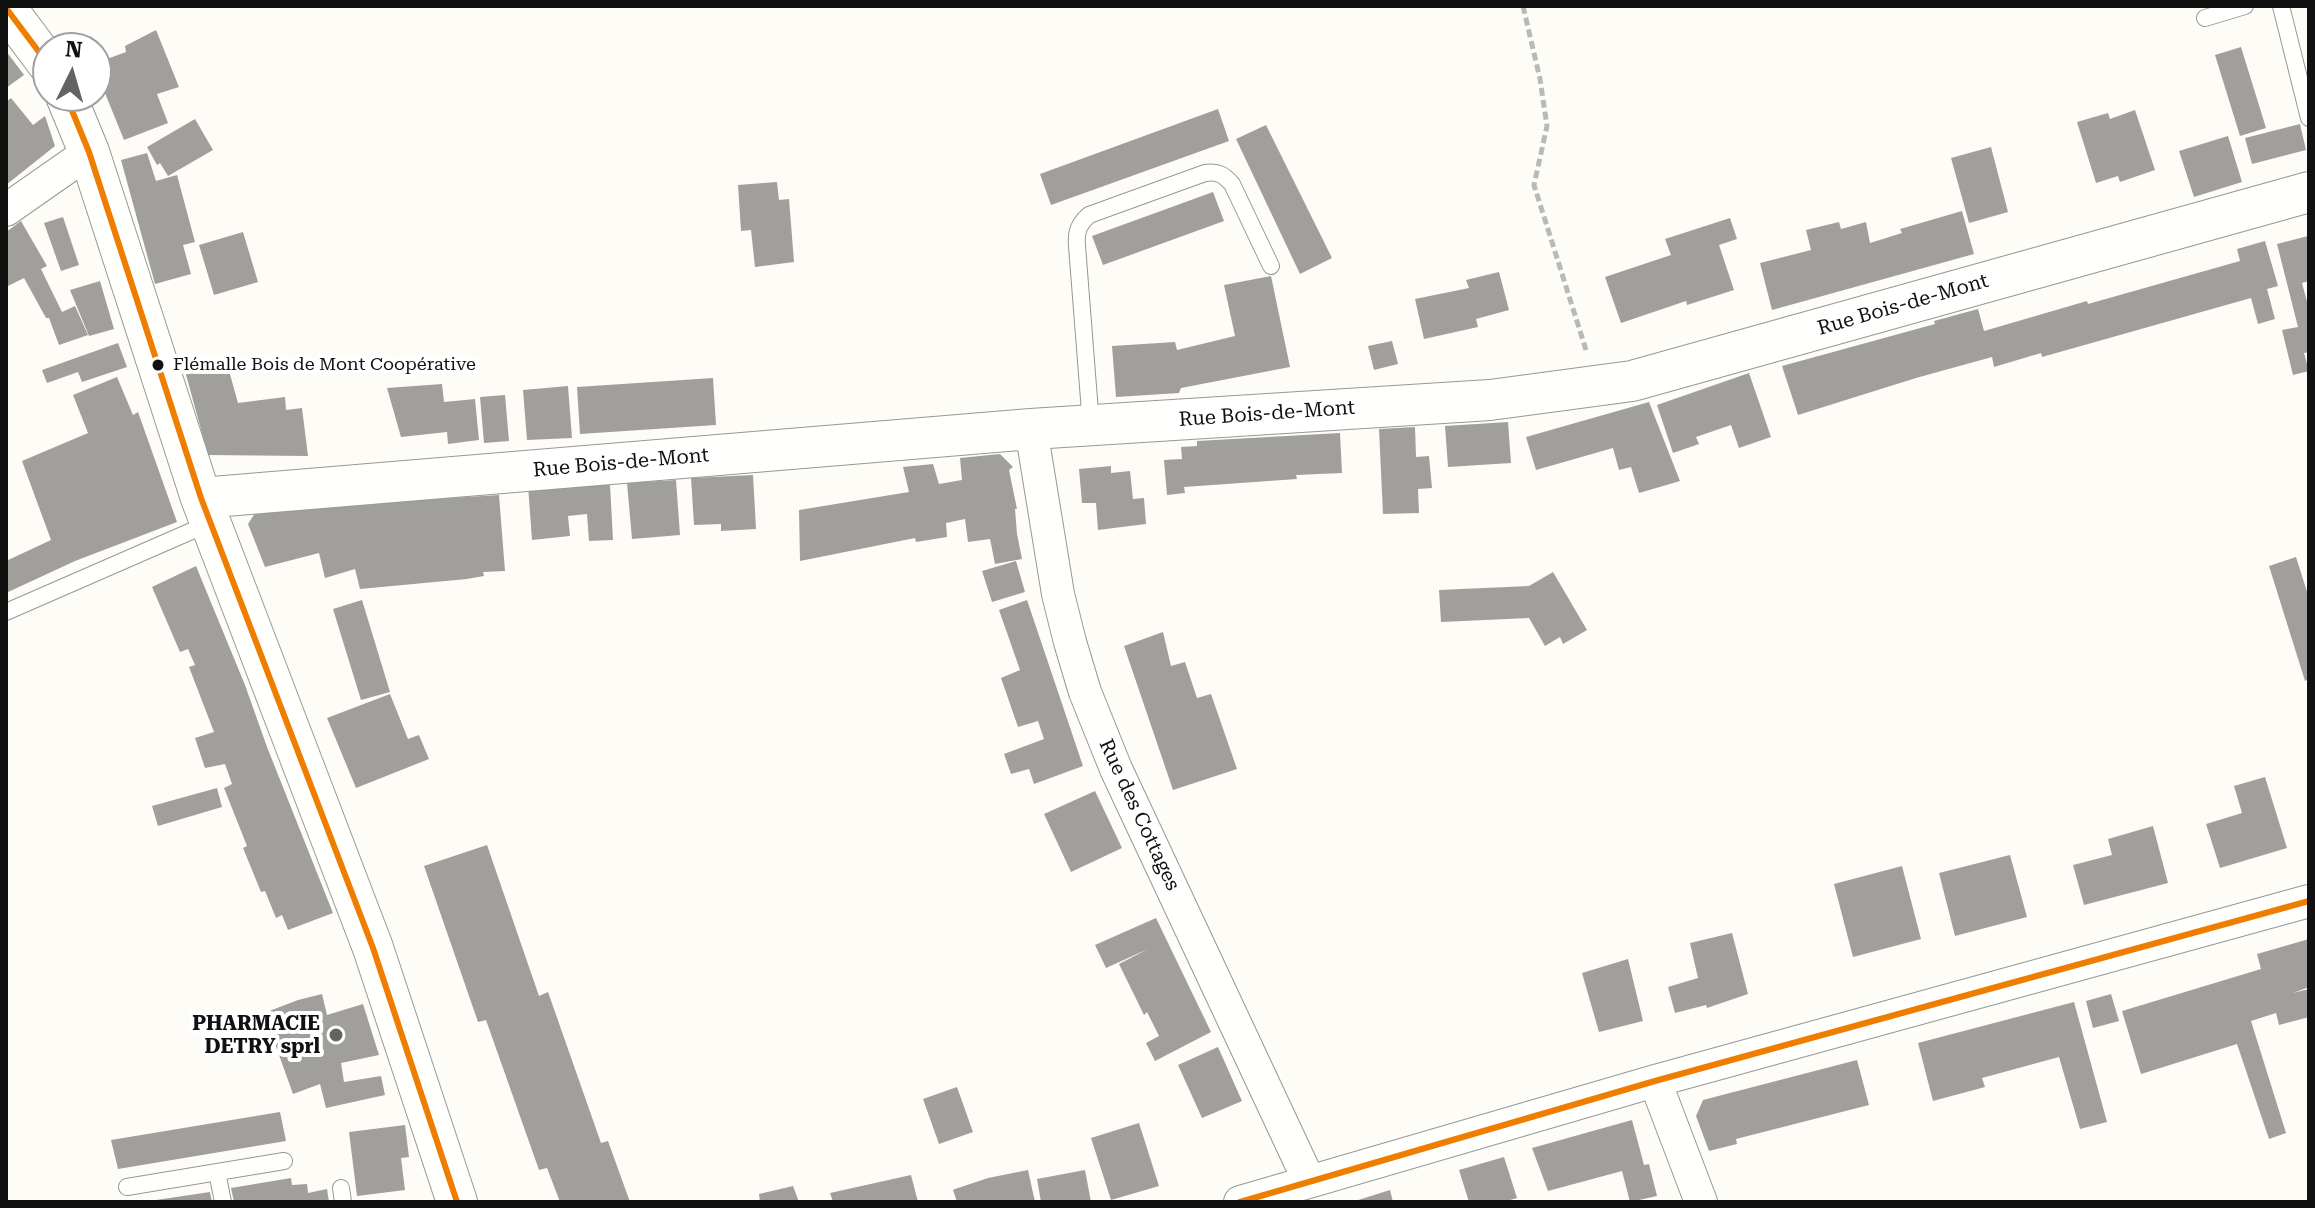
<!DOCTYPE html>
<html>
<head>
<meta charset="utf-8">
<style>
	body { margin:0 }
	#map { position:relative; width:2315px; height:1208px; overflow:hidden; background:#fdfcf7; font-family:"Roboto Serif",serif }
	canvas { display:block }
	.frame { position:absolute; inset:0; border:8px solid #111; pointer-events:none }
	.north { position:absolute; left:32px; top:32px; width:80px; height:80px; box-sizing:border-box; background:#fff; border:2px solid #a0a0a0; border-radius:50%; rotate:5deg; font-size:22px; font-weight:700; line-height:32px; text-align:center; color:#111 }
	.north::after { content:''; display:block; margin:auto; width:28px; height:36px; background:#646362; clip-path:polygon(50% 0,100% 100%,50% 72%,0 100%) }
</style>
</head>
<body>
<div id="map">
<canvas width="2315" height="1208"></canvas>
<div class="frame"></div>
<div class="north">N</div>
</div>
<script>
const g = document.querySelector('canvas').getContext('2d');
g.lineJoin = 'round';
function fillPath(path, color) { g.fillStyle = color; g.fill(path, 'evenodd'); }
function trace(path, color, width, dash) { g.strokeStyle = color; g.lineWidth = width; g.lineCap = dash ? 'butt' : 'round'; g.setLineDash(dash || []); g.stroke(path); }
function label(font, color, halo, rows, align = 'center') {
  g.font = font + ' "Roboto Serif",serif'; g.lineWidth = 8; g.setLineDash([]); g.textBaseline = 'middle'; g.strokeStyle = halo; g.fillStyle = color; for (const [text, x, y, turn = 0] of rows) {
    g.save(); g.translate(x, y); g.rotate((+turn || 0) * Math.PI / 180); g.textAlign = isNaN(turn) ? turn : align; if (halo) g.strokeText(text, 0, 0); g.fillText(text, 0, 0); g.restore();
  }
}
fillPath(new Path2D(`
	M156 30 179 87 157 94 168 123 124 140 96 71V63L126 52 125 46Z
	M2241 47 2266 128 2240 136 2215 55Z
	M6 51 24 75 6 88Z
	M11 98 33 125 45 116 55 146 6 185V102Z
	M1218 109 1229 141 1051 205 1040 174Z
	M2135 110 2155 170 2120 182 2118 176 2096 183 2077 122 2108 113 2110 119Z
	M195 119 213 150 168 176 160 163 157 165 147 147Z
	M2300 124 2306 150 2252 164 2245 138Z
	M1266 125 1332 258 1300 274 1236 139Z
	M2228 136 2242 182 2194 197 2179 151Z
	M1991 147 2008 212 1969 223 1951 158Z
	M147 153 156 181 177 175 195 242 183 245 191 274 155 284 121 160Z
	M777 182 779 200 789 199 794 262 755 267 751 230 741 231 738 185Z
	M1213 192 1224 221 1103 265 1092 236Z
	M1962 211 1974 254 1772 310 1760 263 1811 250 1806 230 1839 222 1841 229 1866 222 1870 243 1902 233 1900 229Z
	M63 217 79 265 61 271 44 223Z
	M1730 218 1737 239 1719 245 1734 290 1687 305 1686 301 1621 323 1605 277 1671 255 1665 239Z
	M21 221 47 266 41 269 62 312 75 306 88 335 59 345 49 318H46L24 278 6 287V232Z
	M243 232 258 282 214 295 199 245Z
	M2308 236 2309 281 2302 283 2309 309V352L2304 353 2309 371 2293 375 2282 330 2298 327 2277 244Z
	M2265 241 2278 286 2267 289 2275 319 2258 324 2251 298 2042 357 2041 353 1994 367 1992 357 1916 378 1798 415 1782 366 1935 324 1934 321 1978 309 1984 331 2087 301 2088 304 2240 261 2237 249Z
	M1499 272 1509 310 1476 319 1478 327 1424 339 1415 299 1469 288 1466 280Z
	M1271 276 1290 367 1181 388 1179 393 1116 397 1112 346 1175 342 1177 350 1235 336 1224 285Z
	M100 281 114 329 89 336 70 290Z
	M1392 341 1398 364 1374 370 1368 346Z
	M118 343 127 367 82 382 78 372 47 383 42 370Z
	M226 360 238 403 285 397 286 410 302 408 308 456 208 455 185 371Z
	M1749 373 1771 437 1739 448 1731 425 1696 437 1699 444 1673 453 1657 405Z
	M117 377 133 415 138 412 177 522 75 561 6 593V561L51 540 22 461 88 433 73 395Z
	M713 378 716 425 580 434 577 387Z
	M442 384 444 402 475 399 479 440 448 444 447 432 401 437 387 388Z
	M568 386 572 438 527 440 523 390Z
	M505 395 509 441 484 443 480 397Z
	M1649 402 1680 481 1639 493 1631 467 1619 470 1613 448 1536 470 1526 437Z
	M1508 422 1511 463 1448 467 1445 426Z
	M1415 427 1416 457 1429 456 1432 488 1418 489 1419 513 1383 514 1379 429Z
	M1340 433 1342 473 1296 475 1297 479 1184 487 1185 493 1167 495 1164 460 1182 459 1181 447 1197 446V441Z
	M1000 454 1013 467 1009 470 1017 509H1015L1017 534 1022 559 995 564 990 539 968 542 965 519 946 523 947 537 916 542 915 538 800 561 799 510 909 492 903 467 933 464 939 484 962 480 960 458Z
	M1111 466V473L1130 471 1133 499 1144 498 1146 524 1098 530 1096 503H1082L1079 469Z
	M753 475 756 529 721 531V524L694 525 691 478Z
	M676 480 680 535 632 539 627 483Z
	M528 485H610L613 540 589 541 587 514 568 516 570 536 532 540Z
	M499 495 505 571 483 572 484 576 467 579 360 589 355 569 325 578 319 553 265 567 248 524 257 510Z
	M2296 557 2309 598V679L2305 681 2269 566Z
	M1016 561 1025 592 992 602 982 571Z
	M196 566 245 685 267 747 333 913 288 930 282 915 276 918 265 891 261 892 243 848 247 846 224 788 232 784 225 764 205 768 195 738 214 732 189 667 195 665 188 649 180 652 152 587Z
	M1553 572 1587 630 1563 644 1560 637 1545 646 1529 618 1441 622 1439 590 1529 586Z
	M362 600 390 692 361 700 333 609Z
	M1027 600 1083 766 1034 784 1029 769 1011 774 1004 754 1044 739 1038 721 1018 727 1001 678 1020 670 999 610Z
	M1163 632 1171 666 1185 662 1197 698 1211 694 1237 769 1173 790 1124 646Z
	M390 694 408 739 419 735 429 759 356 788 327 718Z
	M2265 777 2287 848 2220 868 2206 824 2242 813 2234 786Z
	M217 788 222 807 158 826 152 806Z
	M1095 791 1122 848 1071 872 1044 814Z
	M2153 826 2168 883 2084 905 2073 865 2112 855 2108 839Z
	M487 845 539 996 548 992 601 1143 608 1141 630 1202H560L547 1168 539 1170 486 1020 478 1022 424 866Z
	M2010 855 2027 917 1955 936 1939 873Z
	M1902 866 1921 939 1853 957 1834 884Z
	M1156 918 1211 1032 1155 1061 1146 1043 1159 1036 1147 1012 1144 1015 1119 964 1148 949 1106 968 1095 945Z
	M1732 933 1748 994 1707 1008 1706 1005 1675 1013 1668 987 1698 978 1690 943Z
	M2309 939V987L2293 993 2309 989V1017L2279 1025 2276 1013 2251 1021 2286 1133 2269 1139 2237 1044 2141 1074 2122 1011 2261 969 2257 954Z
	M1628 959 1643 1021 1599 1032 1582 973Z
	M322 994 327 1015 363 1004 379 1055 341 1063 344 1082 381 1076 385 1095 326 1108 320 1084 293 1094 264 1013 298 1000Z
	M2111 994 2119 1021 2093 1028 2086 1001Z
	M2074 1002 2107 1122 2080 1129 2059 1057 1982 1078 1985 1087 1933 1101 1918 1043Z
	M1218 1047 1242 1101 1202 1118 1178 1065Z
	M1857 1060 1869 1105 1736 1139 1737 1144 1709 1151 1696 1116 1703 1100Z
	M957 1087 973 1132 939 1144 923 1099Z
	M280 1112 286 1141 118 1169 111 1140Z
	M1632 1120 1644 1165 1649 1164 1657 1196 1630 1202 1622 1171 1548 1191 1532 1148Z
	M1139 1123 1159 1186 1111 1200 1091 1138Z
	M405 1125 409 1157 401 1158 405 1190 357 1196 349 1132Z
	M1504 1157 1517 1198 1503 1202H1469L1459 1170Z
	M1028 1170 1035 1202H957L953 1190 955 1189 988 1178Z
	M1085 1170 1091 1202H1041L1037 1179Z
	M911 1175 918 1202H833L830 1193Z
	M291 1178 292 1185 307 1184 308 1193 327 1189 329 1202H234L231 1188Z
	M793 1186 799 1202H760L759 1194Z
	M1390 1190 1393 1202H1355V1201Z
	M210 1192 212 1202H156V1200Z`), '#a19f9c');
const service = new Path2D(`
	M2281 6 2309 118
	M2205 18 2245 6
	M1091 425 1077 246C1076 232 1078 225 1089 215L1205 173C1218 171 1224 175 1232 184L1271 266
	M6 612 210 523
	M217 1172 223 1202
	M127 1187 284 1161
	M341 1188 343 1202`);
const minor = new Path2D(`
	M6 210 89 152
	M1031 429 1058 594 1070 642 1085 692 1116 769 1309 1181
	M1655 1081 1701 1202
	M1240 1202 1655 1081 2309 901`);
const tertiary = new Path2D(`
	M6 8 48 64
	M66 96 89 152 201 498 373 948 457 1202
	M201 498 1031 429 1490 400 1632 381 2309 192`);
trace(service, '#979795', 18);
trace(minor, '#979795', 34);
trace(tertiary, '#979795', 42);
trace(new Path2D(`
	M1523 6 1540 79 1547 126 1534 185 1586 350`), '#b9b9b8', 5, [8, 4]);
trace(service, '#fffffe', 16);
trace(minor, '#fffffe', 32);
trace(tertiary, '#fffffe', 40);
trace(new Path2D(`
	M6 8 48 64
	M66 96 89 152 201 498 373 948 457 1202
	M1240 1202 1655 1081 2309 901`), '#ef7d00', 6);
for (const [x, y, r, color] of [
	[158,365,7,"#111"],
	[336,1035,8,"#646362"]
]) { const dot = new Path2D(); dot.arc(x, y, r, 0, 2 * Math.PI); g.fillStyle = color; g.fill(dot); trace(dot, '#fff', 3); }
label('18px', '#111', '#fff', [
	["Flémalle Bois de Mont Coopérative",173,365]
], 'left');
label('20px', '#111', '#fff', [
	["Rue Bois-de-Mont",1903,305,-16],
	["Rue Bois-de-Mont",1267,414,-4],
	["Rue Bois-de-Mont",621,463,-5],
	["Rue des Cottages",1139,815,65]
]);
label('bold 20px', '#111', '#fff', [
	["PHARMACIE",320,1024],
	["DETRY sprl",320,1047]
], 'right');
</script>
</body>
</html>
